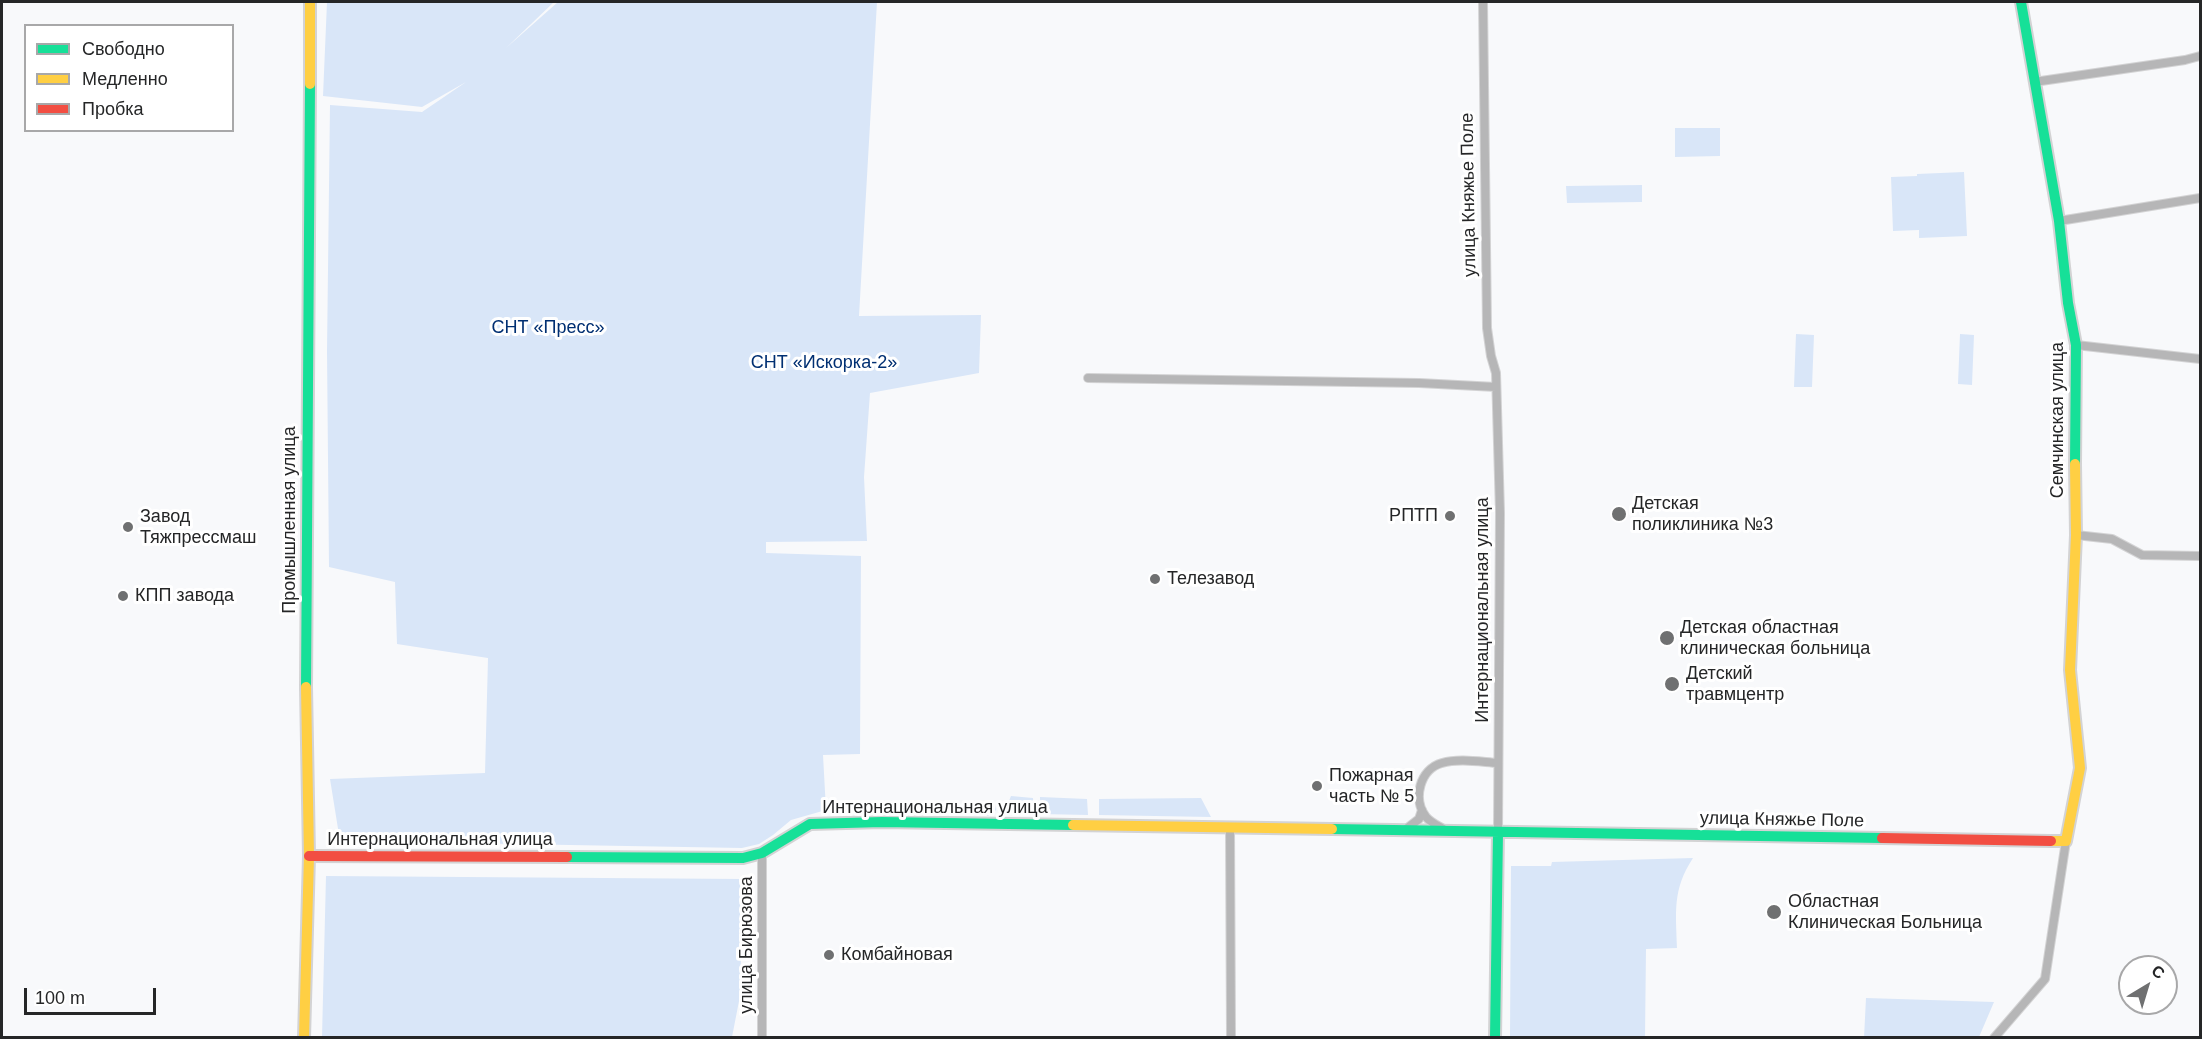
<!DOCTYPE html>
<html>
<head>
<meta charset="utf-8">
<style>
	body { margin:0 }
	#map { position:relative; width:2202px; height:1039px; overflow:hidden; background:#f8f9fb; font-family:Helvetica,sans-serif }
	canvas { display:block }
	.frame { position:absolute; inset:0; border:3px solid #252627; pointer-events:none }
	.legend { position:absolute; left:24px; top:24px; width:210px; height:108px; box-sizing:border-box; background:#fff; border:2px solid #a8a8a9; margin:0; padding:8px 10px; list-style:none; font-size:18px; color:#252627 }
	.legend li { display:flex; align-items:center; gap:12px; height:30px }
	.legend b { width:30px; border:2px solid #a8a8a9 }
	.north { position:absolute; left:2118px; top:955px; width:60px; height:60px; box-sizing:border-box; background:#fff; border:2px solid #a8a8a9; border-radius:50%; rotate:38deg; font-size:16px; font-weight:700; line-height:24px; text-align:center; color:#252627 }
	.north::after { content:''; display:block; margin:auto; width:21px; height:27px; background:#6f7071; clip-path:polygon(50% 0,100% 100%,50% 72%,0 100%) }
	.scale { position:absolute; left:24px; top:988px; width:132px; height:27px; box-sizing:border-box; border:3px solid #252627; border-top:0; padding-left:8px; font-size:18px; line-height:21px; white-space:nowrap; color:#252627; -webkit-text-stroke:4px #fff; paint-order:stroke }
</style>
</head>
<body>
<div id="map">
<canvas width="2202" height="1039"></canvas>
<div class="frame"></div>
<ul class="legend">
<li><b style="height:8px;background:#16e098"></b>Свободно</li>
<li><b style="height:8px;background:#ffcf43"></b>Медленно</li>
<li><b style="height:8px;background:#f24e42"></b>Пробка</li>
</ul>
<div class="north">С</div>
<div class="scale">100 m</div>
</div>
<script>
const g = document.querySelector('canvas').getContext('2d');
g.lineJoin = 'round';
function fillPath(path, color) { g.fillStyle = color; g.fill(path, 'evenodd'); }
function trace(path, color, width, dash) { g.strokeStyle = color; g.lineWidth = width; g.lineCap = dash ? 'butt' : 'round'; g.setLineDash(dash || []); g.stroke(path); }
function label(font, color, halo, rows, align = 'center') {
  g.font = font + ' Helvetica,sans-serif'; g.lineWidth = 6; g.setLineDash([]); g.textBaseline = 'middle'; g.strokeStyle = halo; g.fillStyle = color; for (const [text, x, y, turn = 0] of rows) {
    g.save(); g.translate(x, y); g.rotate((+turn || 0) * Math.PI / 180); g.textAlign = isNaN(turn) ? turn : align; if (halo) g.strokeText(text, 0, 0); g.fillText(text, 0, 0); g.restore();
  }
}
fillPath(new Path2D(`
	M327 2H554L506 48 558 2H877L859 316 981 315 979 373 870 393 864 477 867 541 766 542V553L861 556 860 754 823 755 826 810 791 820 773 835 759 844 742 848 340 841 330 779 485 773 488 658 397 644 395 582 329 567 327 351 330 105 422 112 466 82 422 107 323 96Z
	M1675 128H1720V156L1675 157Z
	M1964 172 1967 236 1919 238V230L1893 231 1891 177 1917 176V174Z
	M1642 185V202L1567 203 1566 186Z
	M1796 334 1814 335 1812 387H1794Z
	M1960 334 1974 335 1972 385 1958 384Z
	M1011 796 1033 798 1034 814 1011 813C1007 807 1008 803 1011 796Z
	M1040 797 1087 799 1088 815 1040 814Z
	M1201 798 1211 817 1099 815V799Z
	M943 804 995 806 996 810 990 816 947 814 942 807Z
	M1693 858C1672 890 1676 912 1677 948L1646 949 1645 1037H1510L1511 866H1551L1552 862Z
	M326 876 743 879 740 996 732 1037H322Z
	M1866 998 1994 1002 1979 1037 1864 1038Z`), '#d9e6f8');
const street = new Path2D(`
	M1483 2 1487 328 1491 356 1496 373 1500 513 1498 832
	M2034 82 2185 60 2200 56
	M2059 221 2200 198
	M2076 345 2200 359
	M1088 378 1419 383 1496 387
	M2076 535 2112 539 2142 555 2200 556
	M1230 828 1231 1038
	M1405 830 1419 819 1422 810
	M1445 830C1439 826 1431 823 1426 817 1412 799 1420 769 1442 763 1459 758 1481 762 1498 763
	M762 1038V853
	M1994 1038 2045 979 2066 841`);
const fast = new Path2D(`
	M2021 2 2059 221 2068 303 2076 345 2075 464
	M306 687 310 84
	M1332 829 1882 838
	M567 857 743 858 762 853 810 824 882 822 1073 825
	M1495 1038 1498 832`);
const slow = new Path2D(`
	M310 84V2
	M1073 825 1332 829
	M2051 841H2066L2080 768 2070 670 2076 535 2075 464
	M304 1038 309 856 306 687`);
const jam = new Path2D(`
	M1882 838 2051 841
	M309 856 567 857`);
trace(street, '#d3d3d4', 10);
trace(fast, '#d3d3d4', 14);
trace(slow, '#d3d3d4', 14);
trace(jam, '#d3d3d4', 14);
trace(street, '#b6b6b7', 8);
trace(fast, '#16e098', 10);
trace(slow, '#ffcf43', 10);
trace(jam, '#f24e42', 10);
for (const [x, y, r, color] of [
	[1619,514,8,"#6f7071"],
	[1450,516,6,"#6f7071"],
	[128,527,6,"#6f7071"],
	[1155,579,6,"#6f7071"],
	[123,596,6,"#6f7071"],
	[1667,638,8,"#6f7071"],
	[1672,684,8,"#6f7071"],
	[1317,786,6,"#6f7071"],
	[1774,912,8,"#6f7071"],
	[829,955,6,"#6f7071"]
]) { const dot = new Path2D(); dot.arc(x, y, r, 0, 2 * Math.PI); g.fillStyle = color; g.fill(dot); trace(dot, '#fff', 2); }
label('18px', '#252627', '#fff', [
	["улица Княжье Поле",1469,195,-91],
	["Семчинская улица",2058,420,-90],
	["Промышленная улица",290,520,-90],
	["Интернациональная улица",1483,610,-90],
	["Интернациональная улица",935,808],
	["улица Княжье Поле",1782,820,1],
	["Интернациональная улица",440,840],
	["улица Бирюзова",747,945,-90]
]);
label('18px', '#002f72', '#fff', [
	["СНТ «Пресс»",548,328],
	["СНТ «Искорка-2»",824,363]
]);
label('18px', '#252627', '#fff', [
	["Детская",1632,504],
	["поликлиника №3",1632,525],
	["РПТП",1438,516,"right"],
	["Завод",140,517],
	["Тяжпрессмаш",140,538],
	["Телезавод",1167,579],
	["КПП завода",135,596],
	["Детская областная",1680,628],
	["клиническая больница",1680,649],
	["Детский",1686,674],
	["травмцентр",1686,695],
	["Пожарная",1329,776],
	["часть № 5",1329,797],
	["Областная",1788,902],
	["Клиническая Больница",1788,923],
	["Комбайновая",841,955]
], 'left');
</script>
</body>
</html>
